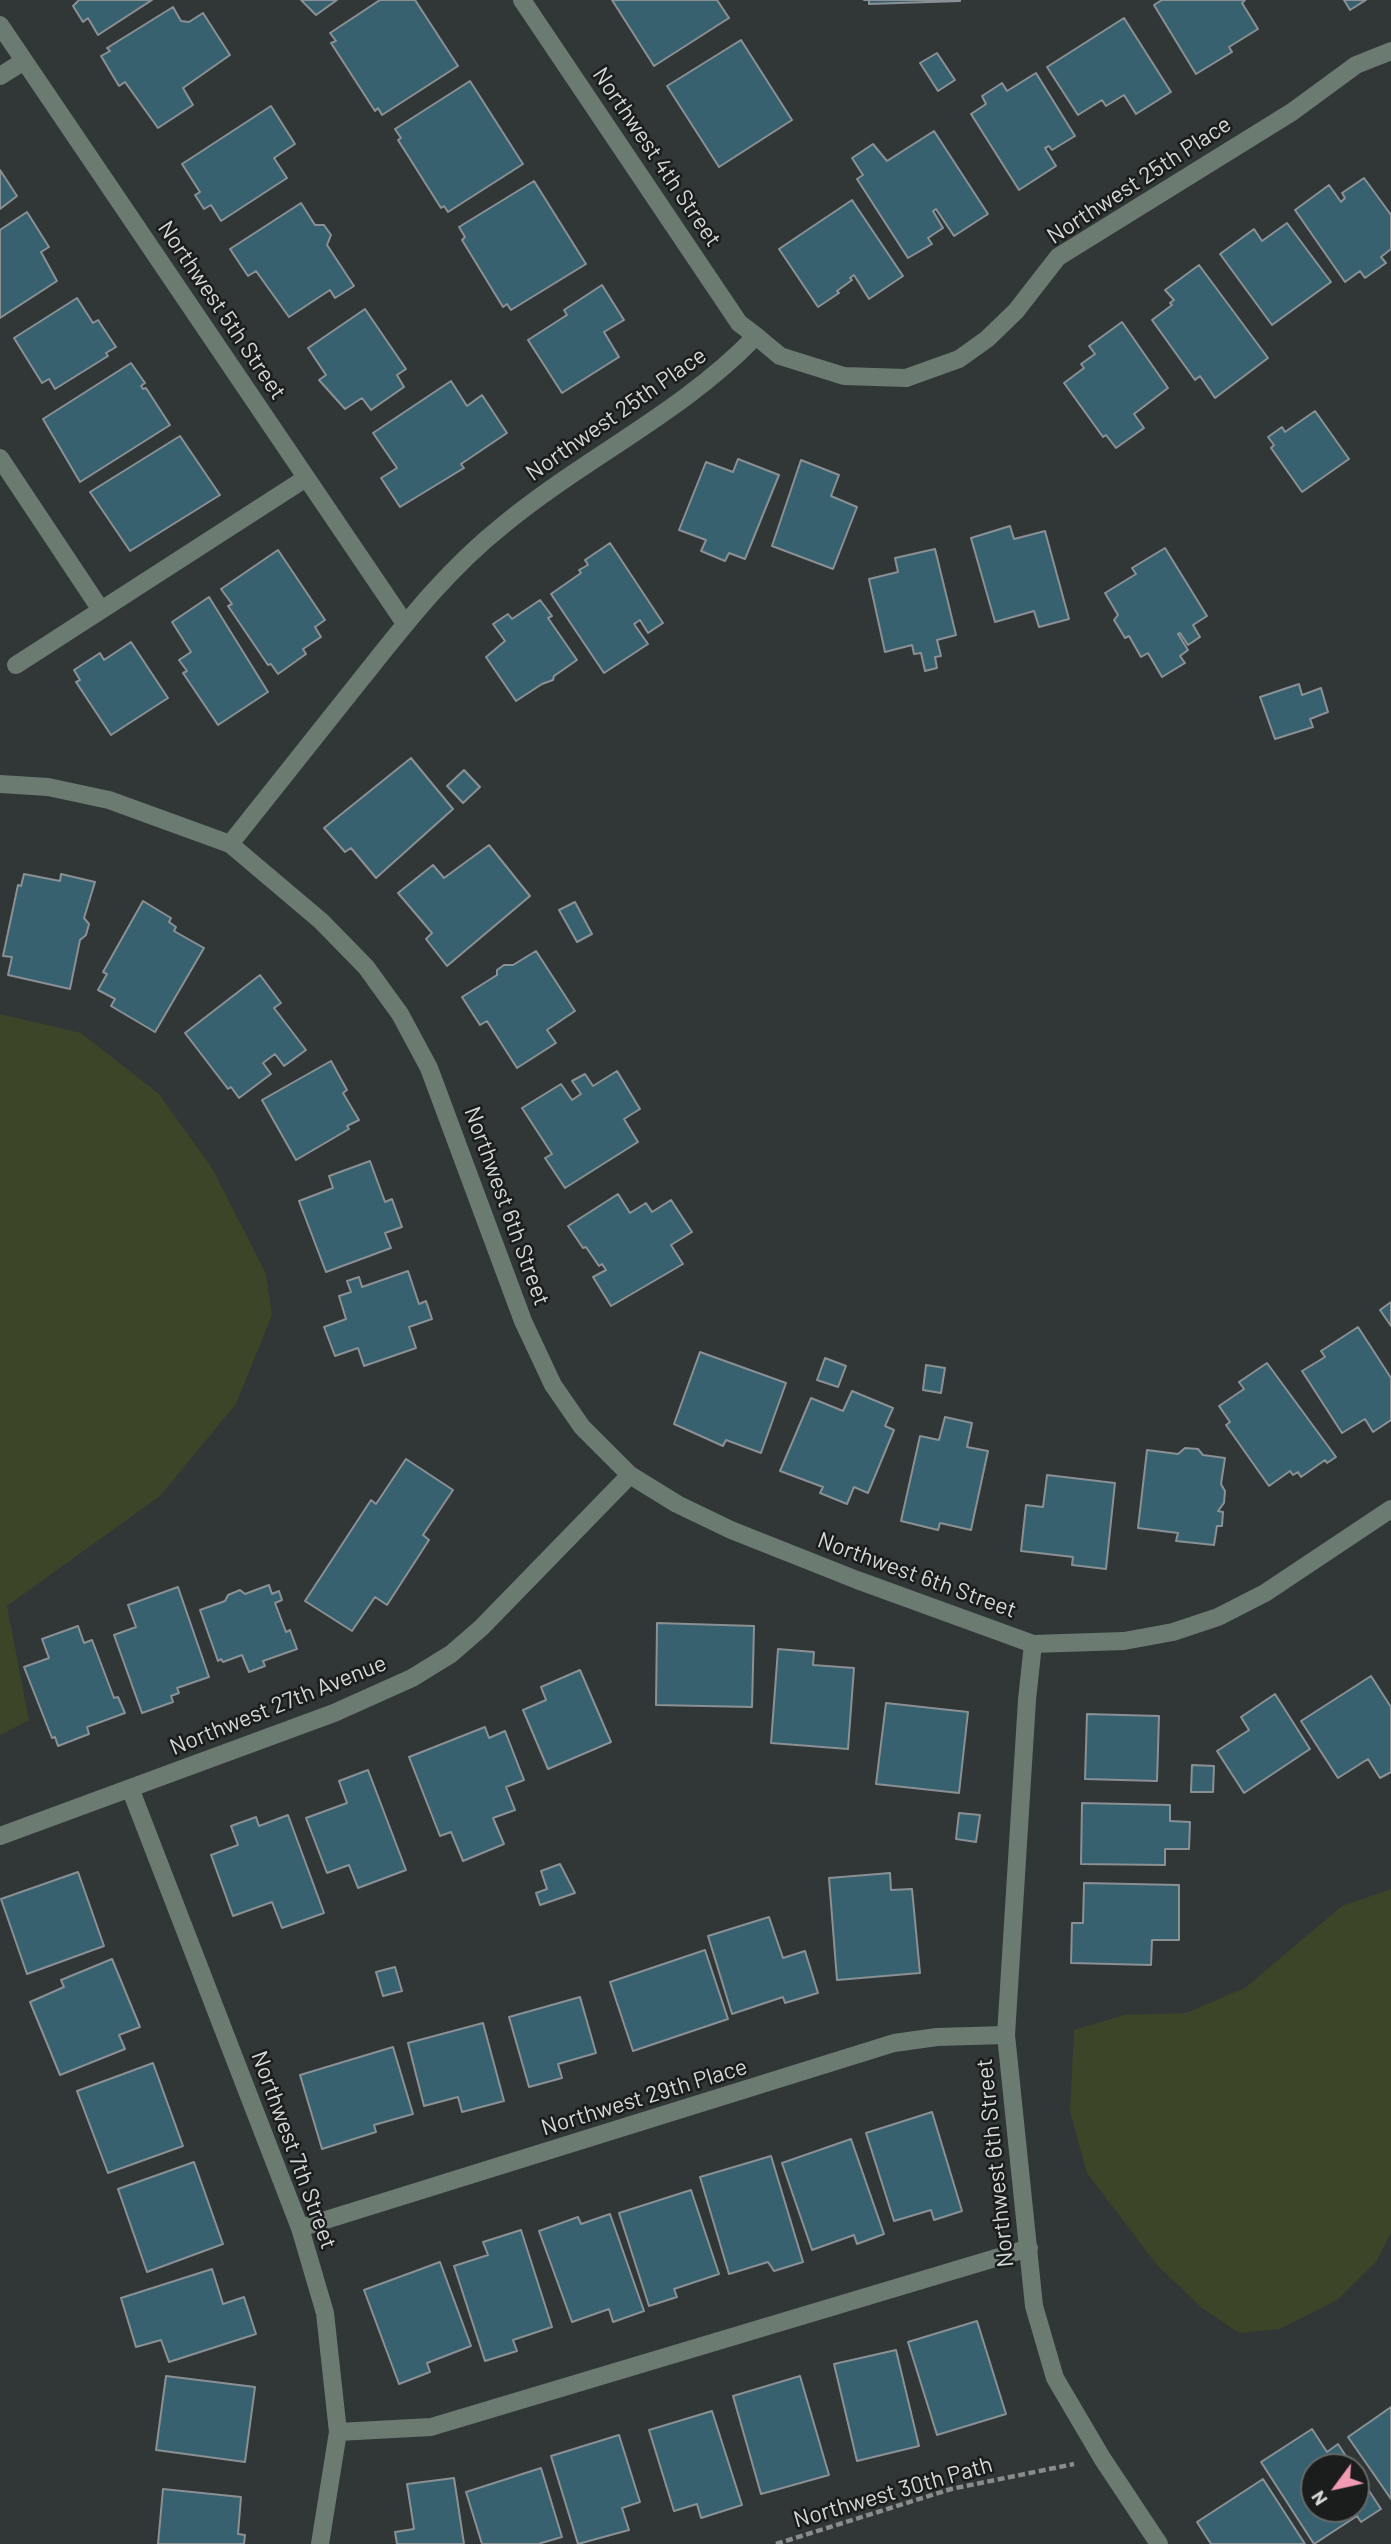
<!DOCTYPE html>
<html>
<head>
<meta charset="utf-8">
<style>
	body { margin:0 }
	#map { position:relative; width:1391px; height:2544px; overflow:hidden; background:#303736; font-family:Barlow,sans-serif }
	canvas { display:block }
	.north { position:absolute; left:1300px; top:2453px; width:70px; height:70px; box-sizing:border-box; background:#1b1d1d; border:2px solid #656868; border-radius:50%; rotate:237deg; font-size:19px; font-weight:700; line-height:28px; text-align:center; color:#d5d9d8 }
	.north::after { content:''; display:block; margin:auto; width:24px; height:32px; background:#f19ab3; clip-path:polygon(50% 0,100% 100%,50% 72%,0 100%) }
</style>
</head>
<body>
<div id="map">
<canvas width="1391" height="2544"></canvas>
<div class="north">N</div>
</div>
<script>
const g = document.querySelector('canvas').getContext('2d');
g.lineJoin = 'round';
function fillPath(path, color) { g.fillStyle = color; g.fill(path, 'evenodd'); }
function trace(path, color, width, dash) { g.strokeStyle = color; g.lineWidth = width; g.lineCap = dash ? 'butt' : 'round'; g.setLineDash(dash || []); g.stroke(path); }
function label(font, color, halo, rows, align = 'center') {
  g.font = font + ' Barlow,sans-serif'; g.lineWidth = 5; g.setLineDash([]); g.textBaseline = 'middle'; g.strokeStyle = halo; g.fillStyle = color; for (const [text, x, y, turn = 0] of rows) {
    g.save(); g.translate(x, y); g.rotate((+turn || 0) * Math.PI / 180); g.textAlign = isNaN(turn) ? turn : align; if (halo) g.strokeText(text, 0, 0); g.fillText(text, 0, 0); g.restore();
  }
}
fillPath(new Path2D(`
	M0 1014 81 1033 159 1094 212 1168 266 1274 272 1315 236 1404 160 1496 7 1606 29 1720 0 1735Z
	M1391 1889V2232L1376 2262 1337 2300 1280 2329 1239 2333 1202 2308 1157 2265 1087 2173 1070 2112 1074 2030 1124 2015 1186 2013 1245 1988 1342 1906Z`), '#3c4528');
const building = new Path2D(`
	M152 0 98 35 88 18 83 22 73 6 79 0Z
	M301 0H337L316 15Z
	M380 0H415L458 66 382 115 378 108 375 111 331 43 336 41 330 33Z
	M612 0H717L729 18 654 66Z
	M864 0H960V1L869 4V0Z
	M1162 0H1245L1242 3 1258 29 1229 47 1232 52 1196 74 1154 5Z
	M1344 0H1366L1350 10Z
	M173 7 181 21 189 22 203 13 230 55 183 88 193 105 158 128 125 82 119 86 101 56 110 51 107 48Z
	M1124 18 1171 92 1136 114 1124 95 1106 106 1102 100 1078 115 1047 67Z
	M741 40 792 120 719 167 667 86Z
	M937 53 955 80 938 91 920 63Z
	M1036 73 1075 136 1052 150 1049 146 1045 148 1056 166 1019 190 971 114 986 104 982 96 1002 83 1007 91Z
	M470 81 523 164 448 212 444 206 441 208 398 140 401 138 395 129Z
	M271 106 295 144 274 158 287 178 221 221 211 205 204 209 195 195 200 192 182 164Z
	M934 131 988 214 954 236 936 209 933 211 943 228 928 238 932 244 908 258 857 179 863 175 852 158 873 144 887 161Z
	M0 170 17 196 0 209Z
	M1364 178 1391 215V249L1381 257 1386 263 1365 278 1360 271 1345 282 1295 210 1329 185 1341 202 1345 198 1342 193Z
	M534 181 586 264 511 310 507 304 503 307 462 240 465 237 459 227Z
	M852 200 903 276 869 299 854 275 850 278 852 280 837 291 839 293 818 307 779 249Z
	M301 203 315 225H324L331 235 327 245 354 286 335 298 330 290 289 317 256 271 248 276 230 249Z
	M27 212 49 247 41 252 57 281 0 318V230Z
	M1287 223 1331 282 1272 325 1220 254 1254 229 1262 241Z
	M1199 265 1268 358 1215 398 1200 376 1195 380 1152 320 1172 305 1170 303 1174 300 1165 290Z
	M602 285 624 320 604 332 619 357 562 393 528 340 567 315 564 310Z
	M77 298 93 323 98 320 116 347 106 353 108 356 55 389 49 379 42 383 14 338Z
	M365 309 406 369 397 375 404 387 371 410 362 398 345 409 319 380 326 375 308 348Z
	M1122 322 1168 388 1134 414 1144 428 1116 448 1106 435 1103 437 1064 383 1084 368 1081 364 1095 354 1089 346Z
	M131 363 145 383 141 386 143 389 146 388 170 425 80 482 43 419Z
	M451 381 467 406 482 395 507 433 461 464 464 468 400 507 381 478 397 468 373 433Z
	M1315 411 1349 459 1302 492 1271 448 1274 445 1268 437 1282 427 1285 432Z
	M180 436 220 495 130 551 90 492Z
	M738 459 779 475 745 559 729 553 725 561 701 551 706 540 679 530 706 462 733 472Z
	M801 460 839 475 831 496 857 507 833 569 772 546Z
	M1010 526 1014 539 1045 531 1069 619 1039 627 1034 611 995 622 971 538Z
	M610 543 663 623 648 633 640 620 634 624 648 644 604 673 551 594 581 573 579 570 588 565 585 560Z
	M1165 548 1207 616 1193 625 1200 637 1188 645 1180 633 1178 634 1188 650 1180 656 1185 663 1162 677 1148 653 1141 657 1129 636 1125 638 1114 620 1118 615 1105 593 1136 574 1132 568Z
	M935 549 956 635 937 640 941 656 935 657 937 668 925 671 921 653 914 654 912 645 885 652 869 579 898 572 895 558Z
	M278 550 325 620 315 627 321 637 303 649 306 654 278 674 271 664 268 665 228 606 232 604 221 589Z
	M209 597 268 692 218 725 183 673 187 671 179 660 191 652 172 622Z
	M540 600 552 616 548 618 577 660 554 676 553 680 542 684 516 701 486 657 505 641 493 624 508 614 512 619Z
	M131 642 168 698 111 735 76 682 80 680 74 670 100 653 104 660Z
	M1299 684 1302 695 1321 688 1328 712 1310 719 1313 727 1275 739 1260 697Z
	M411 758 453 809 376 878 351 848 345 852 324 828Z
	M464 770 480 787 463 803 447 786Z
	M489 845 530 896 447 966 426 939 432 933 398 893 433 865 444 878Z
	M24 874 60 881 61 874 95 882 84 918 89 924 86 935 80 940 70 989 8 975 12 957 3 956 18 885 21 886Z
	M143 901 171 918 169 922 176 927 174 931 204 948 155 1032 111 1006 115 999 98 990 107 974 103 972Z
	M575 902 592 934 577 942 559 910Z
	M536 951 575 1011 547 1030 556 1043 517 1068 487 1021 480 1025 462 997 497 975V970L504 965H513Z
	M260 975 281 1003 274 1008 306 1050 284 1066 275 1054 263 1063 271 1074 239 1098 231 1087 228 1089 185 1033Z
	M331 1061 347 1090 343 1093 359 1120 347 1126 349 1129 296 1160 262 1100Z
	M617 1071 640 1109 624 1119 638 1142 565 1188 545 1158 552 1154 522 1108 561 1084 572 1100 581 1094 572 1081 585 1074 593 1086Z
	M370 1161 385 1202 392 1199 402 1227 385 1233 391 1248 326 1272 299 1201 333 1188 329 1176Z
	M618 1194 630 1213 646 1203 652 1212 671 1200 692 1232 671 1245 683 1264 611 1306 593 1277 606 1270 602 1264 599 1266 586 1247 583 1248 568 1226Z
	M408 1271 419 1304 426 1301 432 1319 409 1327 416 1348 364 1366 358 1348 335 1356 324 1327 346 1319 339 1296 351 1292 347 1281 359 1277 362 1287Z
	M1391 1302V1326L1380 1310Z
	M1358 1327 1391 1378V1420L1373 1432 1365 1419 1342 1433 1302 1371 1325 1357 1321 1351Z
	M700 1352 786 1383 761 1453 726 1440 723 1446 674 1424Z
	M825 1358 846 1366 838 1387 817 1380Z
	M1267 1363 1336 1457 1327 1463 1325 1460 1301 1477 1298 1472 1293 1475 1290 1471 1269 1486 1226 1425 1230 1422 1219 1406 1244 1389 1239 1382Z
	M926 1365 945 1368 941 1393 923 1390Z
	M852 1391 893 1408 885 1426 894 1430 868 1493 854 1487 847 1504 820 1493 823 1487 780 1471 811 1398 843 1411Z
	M945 1417 972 1423 967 1447 988 1451 971 1530 940 1523 938 1530 901 1521 920 1436 939 1440Z
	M1185 1448 1198 1449 1203 1455 1225 1458 1221 1484 1225 1491 1224 1503 1218 1511 1223 1512 1222 1526H1217L1214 1545 1176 1541 1178 1533 1138 1528 1147 1450 1178 1454Z
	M406 1459 453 1490 423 1535 429 1540 387 1605 375 1597 352 1631 305 1601 371 1500 376 1504Z
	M1047 1475 1115 1483 1106 1569 1072 1565 1073 1557 1021 1551 1026 1505 1043 1507Z
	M269 1585 272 1594 279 1591 282 1600 275 1603 286 1632 290 1630 297 1649 263 1661 265 1666 249 1672 242 1655 223 1662 221 1659 218 1661 200 1610 225 1601 228 1595 240 1590 245 1594Z
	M178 1587 209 1677 177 1688 179 1693 171 1696 173 1702 142 1713 114 1635 136 1627 128 1605Z
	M657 1623 754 1626 752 1707 656 1705Z
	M78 1626 84 1643 92 1640 114 1698 118 1697 125 1713 87 1727 89 1734 58 1746 55 1737 52 1738 24 1667 49 1658 42 1639Z
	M778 1649 814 1652 813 1665 854 1668 848 1749 771 1743Z
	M580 1670 611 1742 548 1769 523 1710 546 1700 541 1687Z
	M1371 1676 1391 1707V1772L1380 1778 1368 1759 1338 1778 1301 1721Z
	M1275 1694 1310 1749 1244 1793 1217 1751 1249 1730 1241 1717Z
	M886 1703 968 1712 959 1793 876 1784Z
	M1087 1714 1159 1716 1157 1781 1085 1779Z
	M485 1727 489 1738 505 1731 524 1780 506 1787 515 1810 493 1818 504 1844 463 1861 451 1832 440 1836 409 1757Z
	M1192 1765 1214 1766 1213 1792H1191Z
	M368 1770 406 1870 358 1888 349 1865 327 1873 306 1818 347 1803 339 1781Z
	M1082 1803 1170 1805V1821L1190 1822 1189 1849H1165V1865L1081 1864Z
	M959 1813 980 1815 976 1842 956 1839Z
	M288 1815 324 1913 282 1928 272 1902 233 1916 211 1855 238 1845 231 1826 256 1817 259 1826Z
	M560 1864 575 1893 540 1905 536 1893 547 1889 541 1871Z
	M78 1872 104 1946 27 1974 1 1899Z
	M890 1873 891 1890 912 1889 920 1973 837 1980 829 1878Z
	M1084 1883 1179 1885V1940H1152L1151 1965 1071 1963 1072 1923H1083Z
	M769 1917 783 1958 805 1951 818 1993 785 2003 783 1997 732 2014 708 1936Z
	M705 1950 728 2019 633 2051 610 1982Z
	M112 1959 140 2027 119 2035 125 2049 60 2075 30 2002 64 1987 61 1980Z
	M395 1967 402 1991 383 1996 376 1972Z
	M580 1997 596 2053 558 2064 562 2078 529 2087 509 2017Z
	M483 2023 504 2101 462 2112 458 2097 424 2106 408 2043Z
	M393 2047 413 2114 374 2125 376 2132 322 2149 300 2075Z
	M153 2063 183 2146 108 2173 77 2091Z
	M932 2112 962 2211 934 2220 931 2210 894 2221 866 2133Z
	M851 2139 884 2234 857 2244 854 2235 812 2250 782 2163Z
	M771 2156 803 2262 774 2271 768 2262 729 2274 700 2177Z
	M194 2162 223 2244 147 2272 118 2189Z
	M691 2190 719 2274 674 2289 677 2297 649 2306 619 2213Z
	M610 2214 644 2311 613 2322 609 2309 572 2322 539 2231 578 2217 581 2224Z
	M521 2230 552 2327 513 2340 517 2351 485 2361 454 2266 488 2255 483 2242Z
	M440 2262 471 2346 427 2363 430 2372 399 2384 364 2290Z
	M212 2269 223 2304 244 2297 256 2334 169 2362 161 2340 136 2347 121 2298Z
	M977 2321 1006 2414 937 2435 908 2342Z
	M896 2350 919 2446 857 2461 834 2364Z
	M166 2376 255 2387 245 2462 156 2450Z
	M800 2376 829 2475 761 2494 733 2396Z
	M1391 2407V2499L1348 2437Z
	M712 2411 742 2505 701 2518 697 2504 674 2511 649 2430Z
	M1312 2429 1327 2452 1338 2444 1353 2467H1314V2509H1356V2471L1381 2509 1361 2522 1357 2516 1314 2544 1261 2462Z
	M619 2435 640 2502 622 2508 629 2530 578 2544 551 2456Z
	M541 2468 562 2537 538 2544H482L466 2492Z
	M454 2478 464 2544H397L395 2532 414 2529 407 2484Z
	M1263 2479 1305 2544H1211L1197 2522Z
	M163 2489 241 2497 238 2534 245 2535 244 2544H158Z`);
fillPath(building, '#386170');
trace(building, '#8a9093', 2);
trace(new Path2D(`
	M776 2544 951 2489 1074 2464`), '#888d8c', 4.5, [7, 3.5]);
trace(new Path2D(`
	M522 0 739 323 756 336
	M0 25 404 622
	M0 76 24 61
	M0 458 101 610
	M16 665 306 478
	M0 784 48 787 109 800 230 844 321 921 366 967 400 1014 429 1068 523 1321 553 1385 582 1427 630 1475 677 1504 731 1530 857 1580 1033 1644 1124 1641 1173 1632 1218 1617 1265 1593 1391 1509
	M230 844C274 788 318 733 362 678 406 623 447 570 502 526 584 458 682 413 756 336L780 356 844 376 906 378 959 359 987 339 1016 311 1058 257 1292 112 1356 65 1391 51
	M1033 1644 1027 1700 1006 2035 1034 2306 1055 2378 1102 2458 1159 2544
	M130 1788 300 2228 325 2313 338 2432 320 2544
	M0 1836 334 1713 412 1678 451 1654 481 1628 630 1475
	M300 2228 894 2043 937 2037 1006 2035
	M338 2432 431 2427 1029 2248`), '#6b7b71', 18);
label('23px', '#d5d9d8', '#1b1d1d', [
	["Northwest 4th Street",657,157,56],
	["Northwest 25th Place",1139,180,-33],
	["Northwest 5th Street",222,310,56],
	["Northwest 25th Place",616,414,-35],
	["Northwest 6th Street",507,1206,70],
	["Northwest 6th Street",917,1575,20],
	["Northwest 27th Avenue",278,1705,-22],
	["Northwest 29th Place",644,2097,-17],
	["Northwest 7th Street",294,2150,70],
	["Northwest 6th Street",995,2163,-96],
	["Northwest 30th Path",893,2492,-16]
]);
</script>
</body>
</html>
